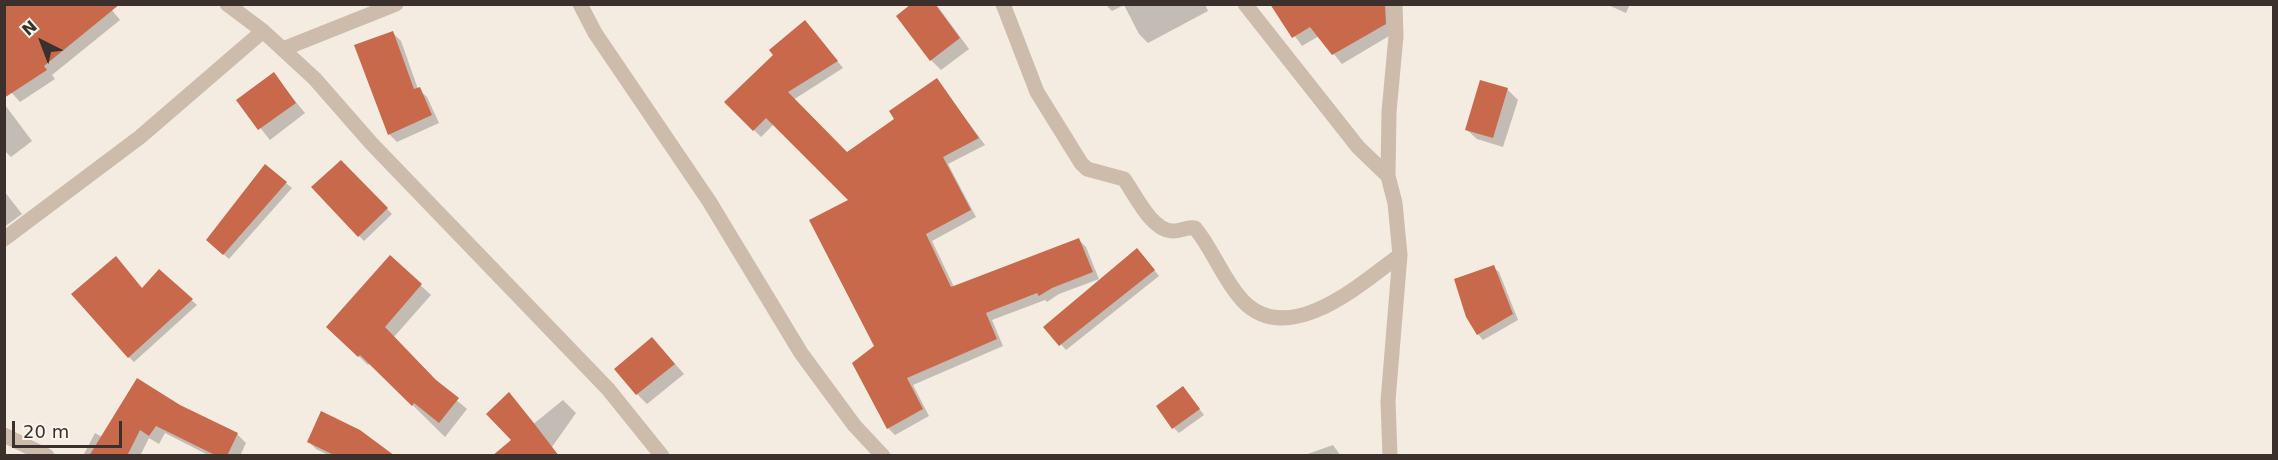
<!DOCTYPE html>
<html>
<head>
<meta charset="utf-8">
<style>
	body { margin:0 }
	#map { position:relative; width:2278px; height:460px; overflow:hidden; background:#f4ebe1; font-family:"DejaVu Sans",sans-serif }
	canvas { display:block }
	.frame { position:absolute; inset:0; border:6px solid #3b302b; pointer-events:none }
	.north { position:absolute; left:12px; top:12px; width:60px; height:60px; -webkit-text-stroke:4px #fbf5ee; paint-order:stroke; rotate:318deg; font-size:16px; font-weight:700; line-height:24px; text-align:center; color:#3b302b }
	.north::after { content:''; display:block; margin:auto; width:21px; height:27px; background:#3b302b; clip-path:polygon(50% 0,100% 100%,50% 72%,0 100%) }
	.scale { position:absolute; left:12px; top:421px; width:110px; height:27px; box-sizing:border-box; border:3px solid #3b302b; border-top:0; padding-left:8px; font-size:18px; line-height:21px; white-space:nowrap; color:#3b302b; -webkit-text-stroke:4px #fbf5ee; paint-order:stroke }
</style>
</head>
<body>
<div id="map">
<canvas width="2278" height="460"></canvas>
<div class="frame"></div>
<div class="north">N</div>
<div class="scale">20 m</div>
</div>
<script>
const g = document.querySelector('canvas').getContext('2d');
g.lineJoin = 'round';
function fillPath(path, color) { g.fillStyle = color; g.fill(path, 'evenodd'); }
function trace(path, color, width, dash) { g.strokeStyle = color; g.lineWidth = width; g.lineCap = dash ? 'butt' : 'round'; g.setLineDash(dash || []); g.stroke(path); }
fillPath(new Path2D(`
	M107 4 120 20 52 75 55 79 20 102 4 84Z
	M914 4H936L969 49 941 70 931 60Z
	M1105 4H1205L1208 11 1148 43 1139 34 1124 5 1112 11Z
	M1272 4H1396L1394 33 1342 64 1319 36 1302 46Z
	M1606 4H1630L1626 13Z
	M812 29 843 68 793 100 847 154 896 119 937 80 985 145 948 164 976 217 932 241 954 287 1079 240 1086 247 1099 279 1059 294 1047 302 1045 300 992 320 1003 346 913 385 929 416 895 435 888 428 850 201 774 124 761 137 726 102Z
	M393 33 401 41 418 89 427 97 439 123 397 142 389 134Z
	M273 74 305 113 270 140 238 100Z
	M1507 89 1518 100 1503 147 1477 139 1466 129Z
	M5 105 32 141 11 157 4 150Z
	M341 162 392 214 364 241 313 187Z
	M265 166 292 188 229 259 213 245Z
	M4 191 22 214 4 227Z
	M1142 255 1159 276 1066 350 1045 327Z
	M390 257 431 295 393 338 436 383 467 409 445 437 370 363 368 365 338 337Z
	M1493 267 1499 272 1518 320 1483 340 1478 334Z
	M159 271 197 305 134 362 129 357 142 290Z
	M662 349 684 374 647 404 637 394Z
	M1188 394 1204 415 1179 433 1174 428Z
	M563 400 576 413 552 447 559 456H494Z
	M179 406 237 434 246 443 240 456H210L165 433 159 444 149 438 140 456H83L95 433 102 437Z
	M308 441 393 456H330L316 449Z
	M1333 445 1341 456H1302Z`), '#0003');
fillPath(new Path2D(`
	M4 4H120L44 66 47 70 4 98Z
	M911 4H935L960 38 930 61 896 16Z
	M1270 4H1385L1386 24 1332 55 1310 27 1292 38Z
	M805 20 838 61 788 92 847 152 894 119 889 111 937 78 979 138 943 157 971 210 926 234 951 287 1079 238 1093 272 1052 288 1039 296 1037 293 986 313 997 339 907 378 923 409 887 429 852 363 874 346 809 220 848 200 766 118 753 131 724 102 773 55 769 50Z
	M393 31 414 89 420 87 432 115 388 135 354 45Z
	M274 72 296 103 258 130 236 100Z
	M1480 80 1508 88 1493 138 1465 130Z
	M341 160 388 208 358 237 311 187Z
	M265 164 287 182 223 255 206 240Z
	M1137 248 1155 270 1059 346 1043 327Z
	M390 255 422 284 385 327 436 380 459 398 439 423 414 403 412 406 360 355 358 357 326 327Z
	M116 256 142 288 159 269 193 299 128 358 71 294Z
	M1494 265 1513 314 1477 335 1466 317 1454 279Z
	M652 337 675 364 636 395 614 369Z
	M137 378 180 405 238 433 227 456H217L156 426 149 436 140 430 127 456H89Z
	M1183 386 1200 409 1172 429 1156 406Z
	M509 392 533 422 559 456H492L511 440 486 414Z
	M321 411 360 430 395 456H336L307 442Z`), '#c8694b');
trace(new Path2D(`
	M227 4 263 31 315 79 371 143 608 389 662 456
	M580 4 595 33 709 201 801 353 854 425 883 456
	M1003 4 1037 92 1081 163 1087 169 1124 179C1135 194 1151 230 1172 231 1180 232 1187 226 1195 228 1214 251 1223 280 1243 301 1289 349 1362 283 1400 255
	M1245 4 1358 147 1388 176
	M283 49 396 4
	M4 239 140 137 263 31
	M4 435 47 456
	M1390 456 1388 401 1400 255 1395 203 1388 176 1389 112 1396 36 1395 4`), '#cdbbac', 15);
</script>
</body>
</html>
